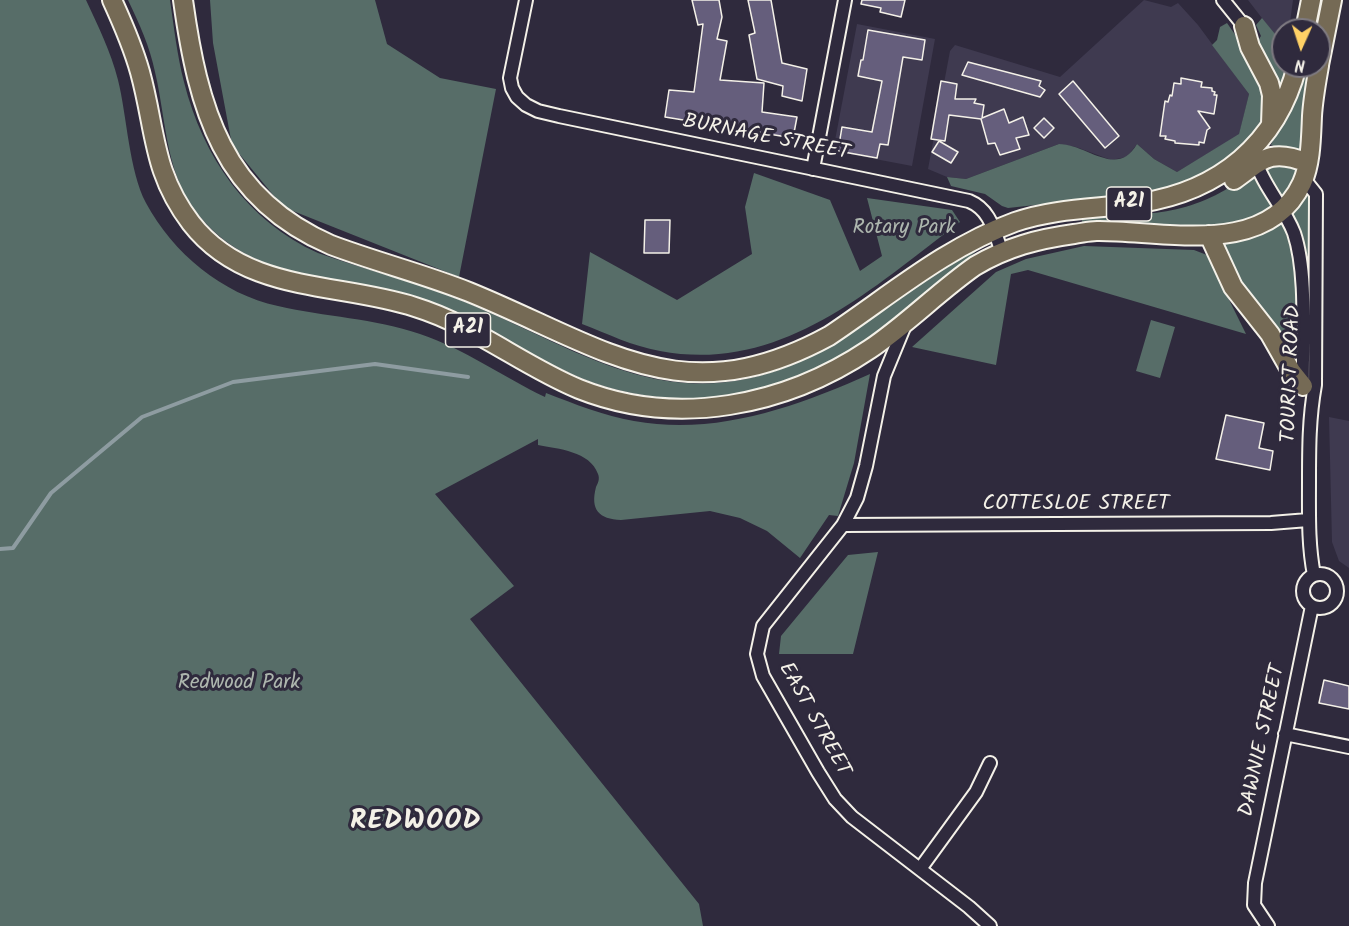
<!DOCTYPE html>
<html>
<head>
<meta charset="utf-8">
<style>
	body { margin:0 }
	#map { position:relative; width:1349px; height:926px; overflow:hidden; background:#2f2a3d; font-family:Kalam,sans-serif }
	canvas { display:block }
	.north { position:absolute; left:1271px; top:18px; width:60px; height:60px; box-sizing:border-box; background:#2f2a3d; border:2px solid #7e7a81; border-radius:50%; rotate:183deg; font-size:16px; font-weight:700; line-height:24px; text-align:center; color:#f4f1e8 }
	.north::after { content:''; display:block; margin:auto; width:21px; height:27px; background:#ffd166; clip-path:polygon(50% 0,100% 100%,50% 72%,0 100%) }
</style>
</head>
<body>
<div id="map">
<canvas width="1349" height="926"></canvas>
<div class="north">N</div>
</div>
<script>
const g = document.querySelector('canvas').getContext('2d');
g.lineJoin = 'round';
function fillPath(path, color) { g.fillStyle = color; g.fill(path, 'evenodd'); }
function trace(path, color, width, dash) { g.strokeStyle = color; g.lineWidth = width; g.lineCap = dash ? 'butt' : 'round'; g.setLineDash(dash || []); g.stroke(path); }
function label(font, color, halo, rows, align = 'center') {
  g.font = font + ' Kalam,sans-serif'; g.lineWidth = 6; g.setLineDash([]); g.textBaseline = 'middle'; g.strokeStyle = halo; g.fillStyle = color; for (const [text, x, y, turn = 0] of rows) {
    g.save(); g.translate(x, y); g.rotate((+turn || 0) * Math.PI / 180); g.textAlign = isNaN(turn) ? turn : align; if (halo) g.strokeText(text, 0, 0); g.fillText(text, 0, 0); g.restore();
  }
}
fillPath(new Path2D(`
	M1144 0 1171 7 1178 3 1198 25 1249 94 1239 135 1177 172 1154 159 1137 144 1127 157 1111 160 1076 147 1059 144 966 179 947 177 928 169 950 51 955 45 1060 77Z
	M1248 0H1293L1289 30H1283V32L1275 35Z
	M857 24 935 39 912 166 833 151Z
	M1329 417 1349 421V568L1339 561 1332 542Z`), '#3f3a50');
fillPath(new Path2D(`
	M0 0H86C98 26 111 52 118 80 127 116 129 171 146 203 173 253 222 294 278 306 325 317 374 318 420 334 465 349 503 377 545 397L546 393C575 404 604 416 634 421 716 436 796 407 870 374L854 463 838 516 829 515 800 558 767 531 740 518 710 511 621 520C599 519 590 510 596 487 598 483 600 479 598 474 590 451 558 449 538 445V439L435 494 514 586 470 619 699 904 703 926H0Z
	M128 0H170C174 27 177 55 184 82 203 157 247 221 318 253 365 270 414 281 460 300 579 348 666 420 799 362 821 352 838 338 856 325 897 296 937 265 983 245 936 287 889 330 834 361 757 403 666 411 583 379 525 355 474 316 414 297 338 273 259 285 201 218 165 177 167 123 155 72 150 47 139 23 128 0Z
	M210 0H375L387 44 440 78 496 89 459 277 283 207 232 145 213 43Z
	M1262 18 1275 34 1283 32V66H1290L1279 88 1257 42 1261 36 1256 25Z
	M1227 23 1245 49 1264 83V114L1257 130 1235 155 1194 180 1153 192 1008 208 1002 206 985 194 951 186 947 177 966 179 1059 144C1087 144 1117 179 1137 144L1154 159 1177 172 1239 134 1249 94 1212 45 1217 40 1220 27Z
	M1304 66H1312L1301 155 1271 145Z
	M1279 163 1298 168 1288 189 1282 198 1264 166Z
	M1252 172 1274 205 1262 214 1241 223 1218 226 1082 222V217C1153 214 1193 217 1252 172Z
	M754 173 830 200 860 271 882 256 867 198 952 210 960 222C871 289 781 374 660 351 632 346 608 334 582 324L590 252 677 300 752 254 745 207Z
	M1306 196H1309L1310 256 1304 253 1290 214Z
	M1282 221C1300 262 1298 319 1295 362L1240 289 1220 243 1252 238Z
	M1084 246 1194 250 1207 255 1246 334 1028 270 1011 274 996 365 912 347 996 272 1026 259Z
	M1151 320 1175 327 1160 378 1136 371Z
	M878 552 853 654H779L781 636 848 555Z`), '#576d68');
trace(new Path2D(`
	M0 549 13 548 51 493 142 417 233 382 375 364 468 377`), '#8e9ca1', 4);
const building = new Path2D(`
	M692 0H719L722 17 717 39 727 41 720 80 764 83 762 112 797 117 793 138 665 117 669 90 694 92 703 24 698 25Z
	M748 0H771L782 63 807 69 802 101 782 96 783 86 757 79 749 35 755 33Z
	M862 0H905L901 17 880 12 881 8 861 4Z
	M868 30 925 40 922 60 903 57 888 145 880 144 877 158 838 151 842 127 872 132 882 81 858 76 861 60H863Z
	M968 62 1041 81 1039 86 1045 90 1040 97 962 75Z
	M1181 78 1202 82 1201 87 1212 88V91L1215 92 1214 95H1217L1214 114 1198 111 1210 128 1207 130 1204 143 1199 142V145L1175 143V141L1165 139 1166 136H1160L1165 101 1168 102 1170 95 1172 96 1174 83 1181 84Z
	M941 81 957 84 955 99H976L974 103 984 105 982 118 1004 109 1009 123 1023 117 1029 135 1016 138 1020 149 1000 155 995 143 988 144 981 119 949 115 945 141 931 139Z
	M1073 81 1119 136 1105 148 1059 94Z
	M1044 118 1054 128 1044 138 1034 128Z
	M939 141 958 152 951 163 932 152Z
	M645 220H670L669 253H644Z
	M1226 415 1264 423 1259 448 1273 451 1270 470 1216 459Z
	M1324 680 1349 686V709L1319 703Z`);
fillPath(building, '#655e7c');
trace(building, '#f4f1e8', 1.5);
const minor = new Path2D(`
	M526 0 510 78 512 88 517 97 526 105 538 111 559 116 969 201C991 210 994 232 1002 252
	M1223 0 1244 26
	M1255 159C1263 186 1284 207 1294 233 1308 275 1302 341 1303 386
	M813 169 845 0
	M1304 179 1316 194 1315 385C1309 418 1309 449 1309 482 1309 514 1308 544 1314 575
	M905 325 884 376 866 466 857 498 843 525 763 626 757 654 763 676 818 772 835 799 852 817 969 907 990 926
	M843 525 1271 523 1308 520
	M1303 591a17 17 0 1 1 34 0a17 17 0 1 1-34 0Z
	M1285 734 1349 747
	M920 869 976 792 990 763
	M1268 926 1254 905 1255 883 1312 606`);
const highway = new Path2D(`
	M112 0C123 24 133 47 140 72 156 130 152 172 191 223 246 294 338 282 415 307 474 325 523 366 579 389 677 428 785 406 870 349 907 324 938 292 975 266 1007 247 1038 239 1074 234 1082 233 1089 231 1097 231 1161 230 1267 259 1302 183 1311 163 1311 138 1312 116 1313 99 1316 83 1319 66
	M183 0C198 108 222 198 331 245 376 262 424 274 469 292 604 347 682 416 829 336 889 296 946 247 1015 222 1055 208 1098 209 1140 203 1219 191 1277 144 1297 66
	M1244 26 1250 47 1269 83 1272 95 1271 124
	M1305 30 1311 0
	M1319 65 1332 0
	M1234 180C1263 159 1271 148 1308 163
	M1209 235 1233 287 1270 334 1291 371 1303 386`);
trace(minor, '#f4f1e8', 16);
trace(highway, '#f4f1e8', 22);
trace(minor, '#2f2a3d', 12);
trace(highway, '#756a55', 18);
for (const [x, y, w] of [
	[1129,204,45],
	[468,330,45]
]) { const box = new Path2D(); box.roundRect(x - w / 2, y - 17, w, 34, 4.5); g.fillStyle = '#2f2a3d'; g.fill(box); trace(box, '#f4f1e8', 1.5); }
label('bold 20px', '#f4f1e8', null, [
	["A21",1129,204],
	["A21",468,330]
]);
label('21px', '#f4f1e8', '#2f2a3d', [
	["BURNAGE STREET",766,139,11],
	["TOURIST ROAD",1293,374,-88],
	["COTTESLOE STREET",1076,505],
	["EAST STREET",813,720,61],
	["DAWNIE STREET",1264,741,-78]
]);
label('21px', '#adb6ae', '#2f2a3d', [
	["Rotary Park",904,229],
	["Redwood Park",239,684]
]);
g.letterSpacing = '1.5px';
label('bold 27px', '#f4f1e8', '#2f2a3d', [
	["REDWOOD",416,823]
]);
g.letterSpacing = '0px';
</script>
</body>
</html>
